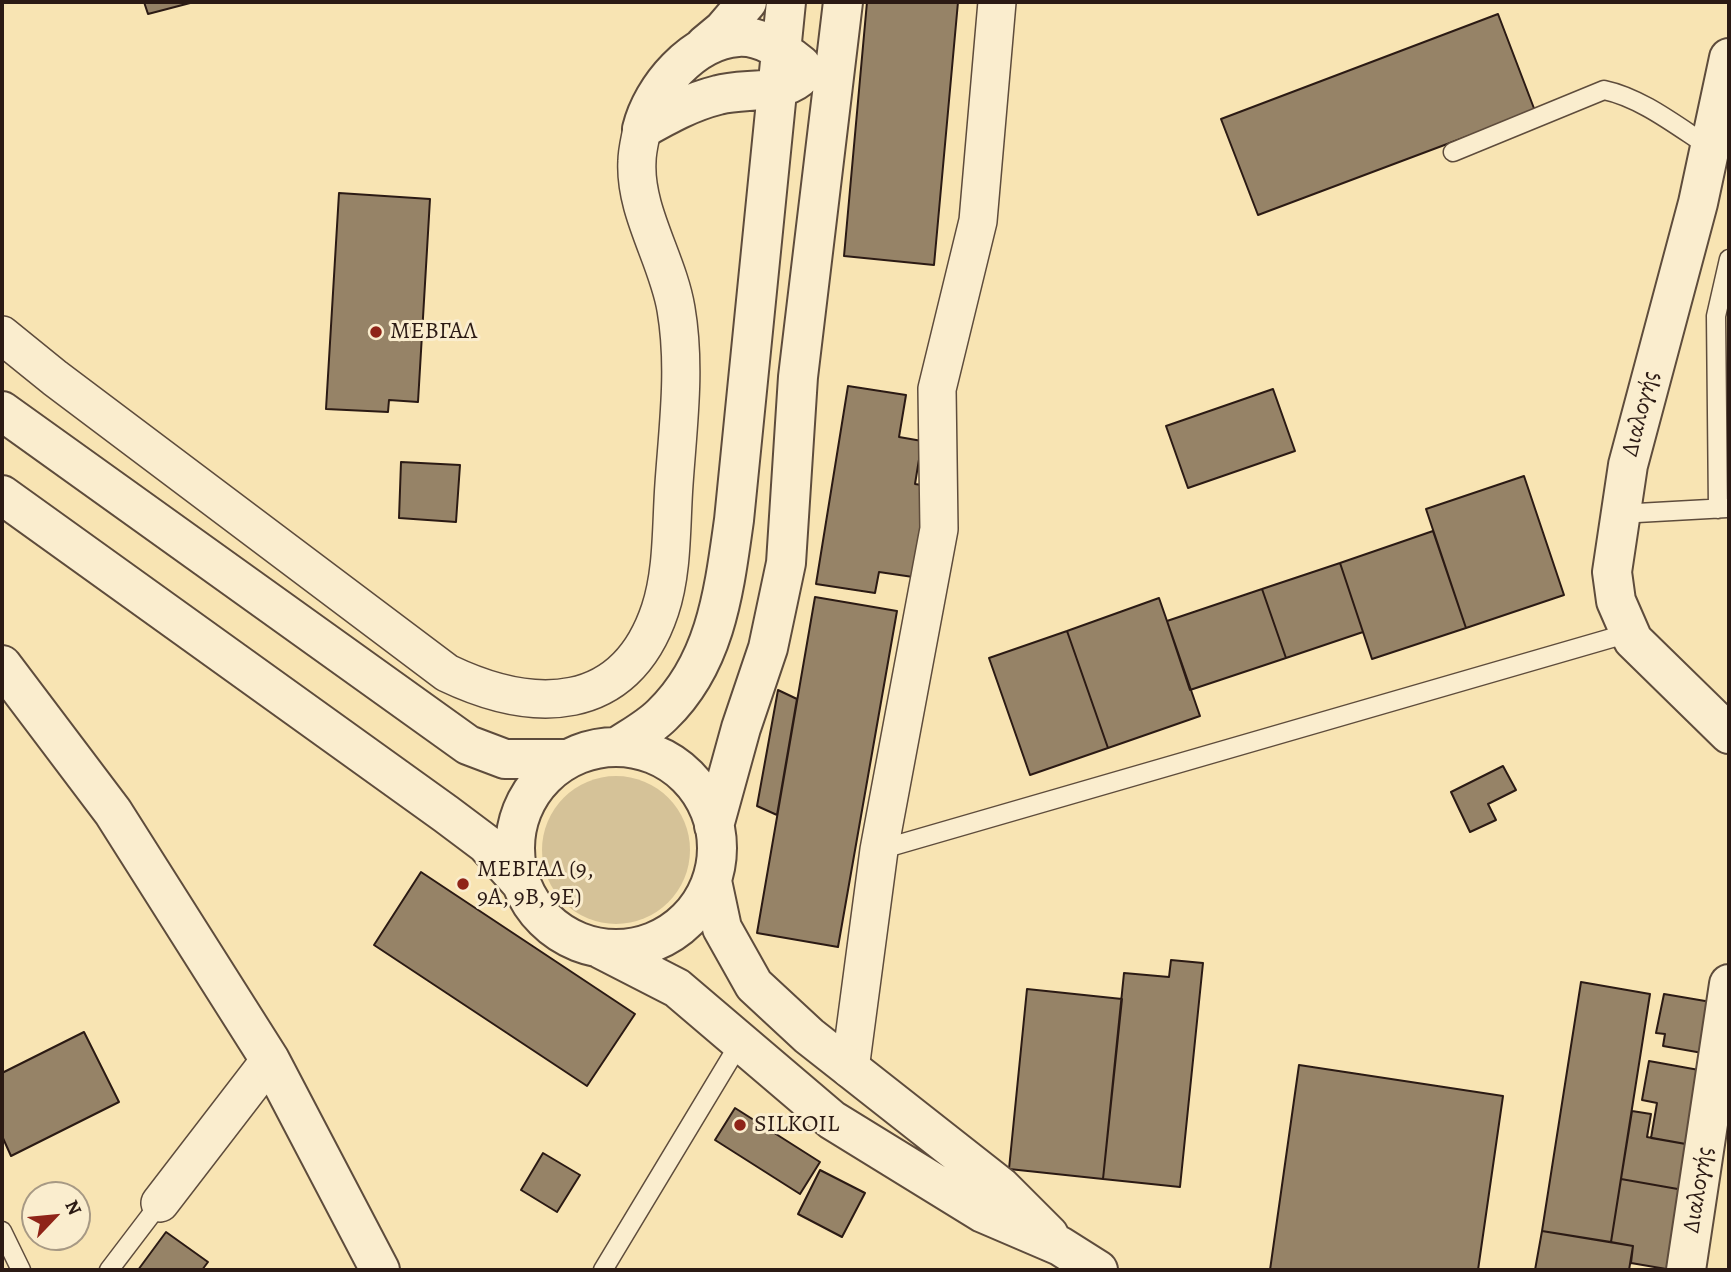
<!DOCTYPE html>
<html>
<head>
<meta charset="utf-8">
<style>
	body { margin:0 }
	#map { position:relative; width:1731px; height:1272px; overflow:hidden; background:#f8e4b3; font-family:Alegreya,serif }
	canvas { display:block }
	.frame { position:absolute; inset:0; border:4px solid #2b1a14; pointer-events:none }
	.north { position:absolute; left:21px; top:1181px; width:70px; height:70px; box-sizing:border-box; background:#faedce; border:2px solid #a79984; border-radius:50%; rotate:64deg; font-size:19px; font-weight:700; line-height:28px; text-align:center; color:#2b1a14 }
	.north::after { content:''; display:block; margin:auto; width:24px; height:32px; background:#8f2418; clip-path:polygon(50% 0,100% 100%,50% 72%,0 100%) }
</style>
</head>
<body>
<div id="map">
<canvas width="1731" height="1272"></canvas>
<div class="frame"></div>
<div class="north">N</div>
</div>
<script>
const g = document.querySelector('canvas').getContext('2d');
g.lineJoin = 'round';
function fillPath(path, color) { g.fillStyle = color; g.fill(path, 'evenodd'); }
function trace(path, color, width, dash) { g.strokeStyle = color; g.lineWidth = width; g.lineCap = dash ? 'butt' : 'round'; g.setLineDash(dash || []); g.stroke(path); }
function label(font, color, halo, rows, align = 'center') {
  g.font = font + ' Alegreya,serif'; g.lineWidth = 6; g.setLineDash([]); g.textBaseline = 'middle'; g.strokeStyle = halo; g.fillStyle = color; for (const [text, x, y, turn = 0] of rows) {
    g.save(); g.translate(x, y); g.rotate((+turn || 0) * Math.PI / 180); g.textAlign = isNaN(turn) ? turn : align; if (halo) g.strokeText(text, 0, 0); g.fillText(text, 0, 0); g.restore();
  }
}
fillPath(new Path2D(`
	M542 850a74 74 0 1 1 148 0a74 74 0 1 1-148 0Z`), '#d5c298');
const building = new Path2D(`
	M144 2H194L148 14Z
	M867 2H958L934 265 844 256Z
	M1498 14 1535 111 1258 215 1221 119Z
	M339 193 430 199 418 402 389 400 388 412 326 409Z
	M848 386 906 395 899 437 922 441 915 484 928 486 913 577 879 572 875 593 816 584Z
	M1273 389 1295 451 1188 488 1166 426Z
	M401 462 460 465 456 522 399 518Z
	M1524 476 1564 595 1466 628 1426 509Z
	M1433 531 1466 628 1372 659 1340 563Z
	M1340 563 1363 632 1286 658 1262 589Z
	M1262 589 1286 658 1190 690 1167 621Z
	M815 597 897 611 838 947 757 933Z
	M1159 598 1200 716 1108 748 1067 631Z
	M1067 631 1108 748 1030 775 989 658Z
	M778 690 797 699 777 815 757 806Z
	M1503 766 1516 790 1488 804 1496 820 1470 832 1451 792Z
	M421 872 635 1014 587 1086 374 945Z
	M1171 960 1203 963 1180 1187 1103 1179 1124 973 1169 977Z
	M1581 982 1650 994 1611 1242 1542 1231Z
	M1027 989 1122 999 1103 1179 1009 1169Z
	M1664 994 1717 1003 1708 1054 1663 1046 1665 1034 1656 1033Z
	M84 1032 119 1102 11 1156 2 1136V1073Z
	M1649 1061 1710 1072 1697 1146 1651 1138 1657 1103 1642 1100Z
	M1299 1065 1503 1096 1478 1270H1270Z
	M735 1108 820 1162 800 1194 715 1140Z
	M1632 1111 1651 1114 1647 1137 1697 1146 1689 1191 1621 1179Z
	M543 1153 580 1175 557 1212 521 1190Z
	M820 1170 865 1193 842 1237 798 1214Z
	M1621 1179 1689 1191 1672 1270 1631 1263 1633 1246 1611 1242Z
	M1542 1231 1633 1246 1629 1270H1535Z
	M166 1232 208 1262 202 1270H138Z`);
fillPath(building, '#968367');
trace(building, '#2b1a14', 2);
const service = new Path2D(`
	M1453 152 1604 90C1642 98 1678 127 1711 148
	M1718 509 1716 316 1729 259
	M1619 514 1727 508
	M879 850 1629 633
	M2 1231 21 1270
	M109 1270 160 1203
	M603 1270 741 1041`);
const minor = new Path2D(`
	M2 335 55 378 447 673C533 714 625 715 660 610 673 571 671 525 674 484 678 426 686 367 676 309 668 260 634 211 637 161 637 151 640 140 642 129
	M850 1069 879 850 939 529 937 389 978 221 997 2
	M160 1203 270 1060`);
const tertiary = new Path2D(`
	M705 45 723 30 747 2
	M1729 58 1698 203 1628 465 1612 572 1616 601 1633 640 1729 734
	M642 129C652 88 693 40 738 37 761 35 785 52 801 65
	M642 129C667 115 690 102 718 95 743 88 778 95 799 78
	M2 411 468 745 505 759H564
	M2 495 446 814 486 844 520 882
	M2 665 113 812 270 1060 380 1270
	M515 848a101 101 0 1 1 202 0a101 101 0 1 1-202 0Z
	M617 747C632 737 649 728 662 715 716 663 724 591 734 520L786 2
	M714 826 741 728 768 648 786 563 798 377 843 2
	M712 881 722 928 754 985 809 1036 1001 1187 1049 1235
	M601 949 677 988 832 1120 983 1213 1060 1246 1098 1270
	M1686 1270 1729 984`);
trace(service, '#5e4c3c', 21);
trace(minor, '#5e4c3c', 40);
trace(tertiary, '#5e4c3c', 42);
trace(service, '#faedce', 18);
trace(minor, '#faedce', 37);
trace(tertiary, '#faedce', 38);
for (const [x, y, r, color] of [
	[376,332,7,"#8f2418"],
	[463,884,7,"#8f2418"],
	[740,1125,7,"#8f2418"]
]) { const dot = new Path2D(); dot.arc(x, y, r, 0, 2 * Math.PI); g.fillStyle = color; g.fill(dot); trace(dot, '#faedce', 2.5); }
label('24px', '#2b1a14', '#faedce', [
	["ΜΕΒΓΑΛ",390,332],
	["ΜΕΒΓΑΛ (9,",477,870],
	["9Α, 9Β, 9Ε)",477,898],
	["SILKOIL",754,1125]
], 'left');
label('24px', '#2b1a14', '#faedce', [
	["Διαλογής",1641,414,-76],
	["Διαλογής",1699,1190,-81]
]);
</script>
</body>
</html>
